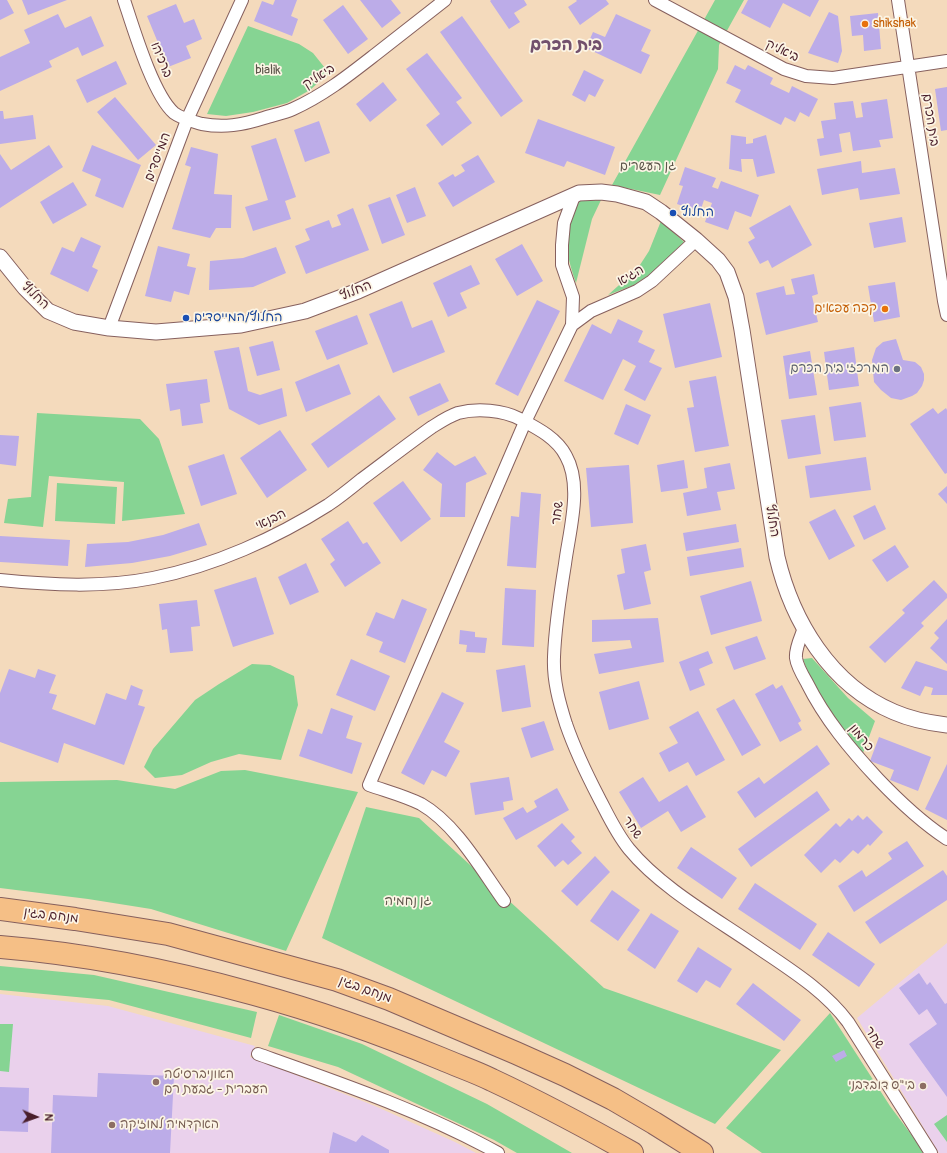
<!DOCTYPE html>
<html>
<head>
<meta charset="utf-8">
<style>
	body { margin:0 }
	#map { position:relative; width:947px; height:1153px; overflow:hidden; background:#f4dabc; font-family:Pangolin,sans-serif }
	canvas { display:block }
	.north { position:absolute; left:16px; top:1097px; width:40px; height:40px; -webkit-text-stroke:3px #fcf5e5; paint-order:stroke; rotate:92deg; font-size:11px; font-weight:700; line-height:16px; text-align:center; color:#4a1f2b }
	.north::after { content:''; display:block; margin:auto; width:14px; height:18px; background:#4a1f2b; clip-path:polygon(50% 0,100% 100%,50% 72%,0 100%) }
</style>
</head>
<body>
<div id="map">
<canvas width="947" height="1153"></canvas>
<div class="north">N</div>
</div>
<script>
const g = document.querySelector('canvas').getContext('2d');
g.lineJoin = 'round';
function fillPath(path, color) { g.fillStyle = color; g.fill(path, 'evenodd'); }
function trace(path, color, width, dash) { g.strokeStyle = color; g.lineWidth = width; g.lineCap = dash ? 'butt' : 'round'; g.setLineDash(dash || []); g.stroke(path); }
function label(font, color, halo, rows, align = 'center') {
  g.font = font + ' Pangolin,"Playpen Sans Hebrew",sans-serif'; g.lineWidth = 3.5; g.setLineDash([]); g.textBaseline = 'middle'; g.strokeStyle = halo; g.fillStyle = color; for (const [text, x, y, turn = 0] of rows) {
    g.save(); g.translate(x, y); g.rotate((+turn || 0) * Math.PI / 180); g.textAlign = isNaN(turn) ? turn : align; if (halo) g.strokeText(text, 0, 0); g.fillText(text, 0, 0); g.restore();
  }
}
fillPath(new Path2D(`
	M947 943V1153H939L857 1018Z
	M0 994 108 1006 255 1046 250 1057 375 1106 455 1142 476 1153H0Z`), '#ead1ec');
fillPath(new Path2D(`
	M715 0H744L719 45 718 69 660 195 612 185Z
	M248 26 299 44 313 53 329 73 310 90 287 103 253 112 226 116 207 114Z
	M601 200 592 219 576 283C569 262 563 243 569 221 571 214 576 207 580 201Z
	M661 221 684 242 652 273 634 285 608 295 638 268 649 251Z
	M37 413 140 419 159 439 185 514 122 521 124 482 49 476 43 527 4 523 8 499 31 497Z
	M57 483 117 487 115 524 55 521Z
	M812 658 848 698 875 721 863 753C854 743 844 733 836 722 822 703 811 682 803 659Z
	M252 664 270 665 294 676 298 705 281 760 239 754 211 762 182 775 155 778 144 767 153 749 195 700 219 684Z
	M245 770 358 792 286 951 151 909 88 899 0 888V782L117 780 175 789 221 771Z
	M366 807 419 818 604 988 781 1050 715 1124 322 938Z
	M0 966 94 975 257 1012 251 1038 109 1000 0 990Z
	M830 1013 890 1106 925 1153H762L726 1128Z
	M279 1015 362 1044 487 1104 572 1153H517L494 1140 338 1067 268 1046Z
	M0 1024H13L9 1072 0 1071Z
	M947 1115V1142L934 1124Z`), '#86d493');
fillPath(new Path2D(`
	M0 0H7L14 13 0 20Z
	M22 0H67L28 15Z
	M275 0H297L291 16 298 19 292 36 254 21 262 1 273 5Z
	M360 0H391L401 13 382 28Z
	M491 0H524L527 5 514 13 520 22 509 29 490 1Z
	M576 0H606L609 4 580 25 568 7 577 1Z
	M748 0H819L810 17 783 3 770 28 741 13Z
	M176 4 184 23 194 19 202 39 186 46 191 58 168 67 147 16Z
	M343 5 368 39 348 54 323 20Z
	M829 12 838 16 842 51 838 63 808 53Z
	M878 13 881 49 864 51 863 35 852 36 850 16Z
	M58 14 65 28 91 16 104 46 82 56 78 47 49 61 52 67 0 91V57L30 43 24 30Z
	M616 14 651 30 641 51 650 55 641 74 586 48 593 32 605 37Z
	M462 16 523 101 501 117 440 32Z
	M427 53 462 98 456 102 472 123 442 146 426 125 440 114 406 69Z
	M116 61 127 84 87 103 76 80Z
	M735 65 745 70 748 65 773 78 770 84 789 93 792 86 818 99 809 117 800 112 795 122 785 117 781 125 735 102 741 90 726 83Z
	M584 70 604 80 595 97 589 94 585 102 572 95Z
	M383 82 397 100 370 122 356 104Z
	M947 87V130L941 131 935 89Z
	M115 97 156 145 138 160 97 112Z
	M887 99 893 138 879 140 881 147 853 151 850 132 839 134 842 152 820 156 817 139 824 138 821 121 836 119 834 103 853 101 856 118 863 117 861 103Z
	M0 111H3L4 119 33 115 36 139 0 144Z
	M538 119 615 147 605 175 567 161 564 167 525 153Z
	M319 121 330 153 305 162 294 130Z
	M731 135 746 137V144L753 143V139L766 135 775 173 757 177 753 159H741L742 172 729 169Z
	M276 138 296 197 285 201 291 219 253 231 245 207 268 200 251 146Z
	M49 145 63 167 0 208V154L11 170Z
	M92 145 141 165 123 208 95 196 101 179 82 171Z
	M191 147 218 154 214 194 232 195 231 228H216L210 238 172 229 191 167 185 165Z
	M478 155 495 182 453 207 438 183 453 174 455 177 465 171 461 165Z
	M861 161 862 173 895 168 900 194 860 200 858 188 822 195 817 169Z
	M685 167 716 178 712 187 718 189 721 181 759 195 751 217 735 211 728 230 705 222 712 203 704 200 700 212 677 204 683 186 679 185Z
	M73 182 87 205 53 224 40 202Z
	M415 187 426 216 407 223 396 195Z
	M390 197 405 235 382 244 368 205Z
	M790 205 812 245 772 268 768 260 760 264 748 242 755 238 749 228Z
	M353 208 369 250 306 274 295 246 310 240 305 229 329 220 332 228 341 225 337 215Z
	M902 217 906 242 874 248 869 223Z
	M81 237 101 246 92 267 98 270 88 292 50 274 62 247 74 252Z
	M522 244 543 281 517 296 495 259Z
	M158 246 190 254 187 266 196 268 189 295 174 291 171 302 145 296Z
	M276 247 286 273 253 287 209 290 210 261 243 258Z
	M471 265 480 284 460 293 467 308 448 317 433 283Z
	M814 274 818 294 812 296 818 322 766 335 756 293 784 286 786 295 795 294 791 279Z
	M895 282 900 317 874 322 868 286Z
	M537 300 560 311 518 396 495 384Z
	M402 301 412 328 432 320 445 352 393 373 369 314Z
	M710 303 722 357 675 368 663 314Z
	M357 315 368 344 327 360 315 331Z
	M618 319 643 331 638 342 655 350 649 362 662 368 645 401 624 390 636 366 623 359 603 400 564 381 592 324 611 334Z
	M896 339 903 360 915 362 921 367 924 374V380L922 386 917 393 912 396 901 400 891 398 881 390 874 382 872 360 876 348 883 342Z
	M273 341 280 370 257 376 249 347Z
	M239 347 248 391 260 395 282 388 287 416 259 425 229 409 214 351Z
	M854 347 859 386 829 390 824 352Z
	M810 351 817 395 789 399 783 356Z
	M339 364 351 394 306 412 295 382Z
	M716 376 729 446 695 452 687 408 694 407 689 381Z
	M207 379 210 402 200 404 203 423 182 426 180 409 170 411 166 384Z
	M440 383 449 401 418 416 409 397Z
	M379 395 396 419 328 468 311 444Z
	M861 402 866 437 834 441 829 407Z
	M626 404 651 415 638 445 614 434Z
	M933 408 938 414 946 408 947 410V473L945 474 910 424Z
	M815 415 821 454 788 459 781 420Z
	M280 430 307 470 267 498 240 458Z
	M0 435 19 436 16 466 0 464Z
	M437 452 455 466 475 456 487 474 466 483 465 517H440L442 484 423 470Z
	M224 454 237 494 201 506 188 466Z
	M866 457 871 490 810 498 805 466Z
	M684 460 688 488 661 492 657 465Z
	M730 463 735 489 717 492 721 510 687 516 683 493 707 488 704 468Z
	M629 465 633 523 591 527 586 468Z
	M403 481 431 519 401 542 373 503Z
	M947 486V504L938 494Z
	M521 492 541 494 536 568 507 566 511 516 519 517Z
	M875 505 886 529 864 540 853 516Z
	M835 509 855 546 829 560 809 522Z
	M348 521 363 544 367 542 381 563 345 587 330 564 335 560 321 539Z
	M199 523 207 545 170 556 132 563 85 567 87 544 128 542 163 535Z
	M736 524 739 542 686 551 683 533Z
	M0 536 70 540 68 566 0 562Z
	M646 544 651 570 644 572 651 604 624 610 617 575 625 573 621 549Z
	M895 545 909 567 887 582 872 560Z
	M741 548 744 567 690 576 687 557Z
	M306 563 319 592 290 605 278 577Z
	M256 577 274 634 233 647 214 590Z
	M934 580 947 594V598L921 623 924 626 885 663 869 647 905 613 902 610Z
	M751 581 762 621 711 635 700 596Z
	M505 588 536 590 534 647 502 645Z
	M402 599 427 609 405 663 379 652 383 642 366 635 376 612 394 619Z
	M197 600 200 626 191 627 193 651 170 653 167 629 162 630 159 604Z
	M658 618 664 662 599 674 594 654 632 648 630 640 592 642V620Z
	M947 619V664L930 648 939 638 934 633Z
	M460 630 475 632V637L487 638 485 653 466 652 467 645 459 644Z
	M757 636 766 659 734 670 725 647Z
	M708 651 713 663 699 669 705 685 690 691 679 662Z
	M351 659 390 676 375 711 336 695Z
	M916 661 947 671V695H931L933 688 925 686 920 696 901 688Z
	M525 665 531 707 502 712 496 670Z
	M9 669 35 678 38 669 56 675 49 693 57 695 52 709 95 725 106 693 126 700 131 685 143 690 138 705 145 707 124 765 64 743 58 763 0 742V693Z
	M639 681 649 719 609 730 599 692Z
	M773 684 776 689 782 685 801 721 798 723 802 730 780 742 755 694Z
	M442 692 464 703 444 742 460 751 446 777 432 770 424 785 401 773Z
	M734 699 761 745 742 756 716 709Z
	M331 708 353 716 346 738 362 743 352 774 299 756 308 729 322 734Z
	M698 711 725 760 696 776 688 762 669 772 659 753 678 743 669 727Z
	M544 721 554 750 531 758 521 728Z
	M879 737 931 757 918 791 890 780 894 770 870 761Z
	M817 745 830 764 755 818 737 792 759 777 764 784Z
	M947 764V820L925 809Z
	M509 777 513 800 503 802 504 810 475 815 470 783Z
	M643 777 659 802 687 785 706 817 681 832 668 811 641 828 619 792Z
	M557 788 569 810 516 840 503 818 523 807 527 813 537 807 534 801Z
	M817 791 830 810 751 867 738 849Z
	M858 815 863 820 867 816 883 832 870 846 868 844 858 854 853 850 840 863 835 859 821 873 804 855 836 823 840 827 849 818 852 821Z
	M562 823 575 837 571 841 582 853 568 865 563 860 555 867 537 846Z
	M907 841 924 866 854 912 838 886 862 870 866 877 892 859 888 853Z
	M691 847 737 878 722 899 677 868Z
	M595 856 610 872 577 906 561 891Z
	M943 870 947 876V900L880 944 865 922Z
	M755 883 817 924 800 950 738 909Z
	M612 890 640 910 618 941 590 921Z
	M651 913 679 931 655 969 627 950Z
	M828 932 875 964 859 987 812 955Z
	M698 947 732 969 720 988 706 980 697 993 677 981Z
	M919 973 927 985 930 982 945 1004 947 1003V1097L909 1044 937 1024 927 1009 919 1015 899 988Z
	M753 983 801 1020 784 1041 736 1004Z
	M844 1050 847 1056 836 1062 832 1056Z
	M98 1073 174 1076 170 1153H51L53 1095 97 1097Z
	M0 1087 29 1088 28 1132 0 1131Z
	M333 1132 356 1142 362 1135 389 1150V1153H329Z`), '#bcace8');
const minor = new Path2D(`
	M124 0C133 27 153 95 174 113 182 119 192 121 202 124 224 128 242 125 264 118 273 115 284 113 293 109 324 95 349 75 376 54 399 36 422 18 445 0
	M655 0 784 69 806 76 833 78 947 61
	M898 0 944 301 947 315
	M574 196 564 223 562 245V265L573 297 572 325 591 311 637 291 652 281 696 240
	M109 328 187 120 242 0
	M0 580C50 585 103 588 153 578 214 566 276 538 328 505 340 497 351 488 362 479 385 462 408 444 432 427 440 422 449 416 458 413 477 408 503 410 520 419 537 428 557 438 566 456 583 486 569 532 565 564 560 595 555 626 554 657 553 680 559 702 566 724 575 750 586 773 599 798 608 815 616 833 629 849 661 888 715 918 757 947 789 969 824 990 848 1022L931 1153
	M804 628C801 637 795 648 796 658 797 666 803 676 807 683 825 719 850 749 878 779 899 801 921 822 947 839
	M504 901C481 869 456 824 421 804 405 796 386 791 369 785L525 422 572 325
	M258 1054C340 1083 422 1111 498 1153`);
const tertiary = new Path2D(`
	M0 257 25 288 48 311 74 322 109 328 156 332 241 325 305 311 358 291 579 193 601 192 617 194 646 202 661 212 696 240 718 260 727 272 736 297 742 330 777 557C792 621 830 685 894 712 910 719 929 723 947 725`);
const motorway = new Path2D(`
	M0 909 75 919 168 934 337 980 389 999 516 1053 565 1075 613 1099 654 1123 702 1153
	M0 947C87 954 171 971 254 994 320 1012 379 1033 442 1059 458 1066 476 1072 492 1080 539 1102 586 1127 632 1153`);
trace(minor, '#86605e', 14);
trace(tertiary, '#86605e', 17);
trace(motorway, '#86605e', 24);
trace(minor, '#fff', 12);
trace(tertiary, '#fff', 15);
trace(motorway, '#f5bf86', 22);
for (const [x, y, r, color] of [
	[865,24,4,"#e8710a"],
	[673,213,4,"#1a4fb4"],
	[885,309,4,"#e8710a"],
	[186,318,4,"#1a4fb4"],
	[897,369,4,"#6b7280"],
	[156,1082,4,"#8d6e63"],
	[923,1086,4,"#8d6e63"],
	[112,1125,4,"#8d6e63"]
]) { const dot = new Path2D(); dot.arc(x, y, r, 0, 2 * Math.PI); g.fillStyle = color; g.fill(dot); trace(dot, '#fcf5e5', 1.5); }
label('13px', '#c56008', '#fcf5e5', [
	["shikshak",873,24],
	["קפה עפאים",877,309,"right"]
], 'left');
label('13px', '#4a1f2b', '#fcf5e5', [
	["ביאליק",782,51,26],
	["ברכיהו",161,60,68],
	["ביאליק",319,77,-32],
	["בית הכרם",930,120,81],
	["המייסדים",158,157,-69],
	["הגיא",631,276,-30],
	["החלוץ",356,291,-22],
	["החלוץ",35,296,44],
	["שחר",558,513,-82],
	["הבנאי",271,520,-26],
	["החלוץ",772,521,81],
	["כרמון",861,738,50],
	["שחר",632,828,56],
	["מנחם בגין",51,916,7],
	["מנחם בגין",365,990,20],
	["שחר",874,1038,57]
]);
label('13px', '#5c554a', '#fcf5e5', [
	["bialik",268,71],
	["גן העשרים",648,167],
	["גן נחמיה",408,902]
]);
label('13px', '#164399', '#fcf5e5', [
	["החלוץ",681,213],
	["החלוץ/המייסדים",194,318]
], 'left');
label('13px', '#5b616d', '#fcf5e5', [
	["המרכזי בית הכרם",889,369]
], 'right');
label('13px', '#785e54', '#fcf5e5', [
	["האוניברסיטה",164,1075],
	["העברית - גבעת רם",164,1090],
	["בי\"ס דובדבני",915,1086,"right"],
	["האקדמיה למוזיקה",120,1125]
], 'left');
label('bold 17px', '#72506d', '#fcf5e5', [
	["בית הכרם",566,46]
]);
</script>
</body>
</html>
